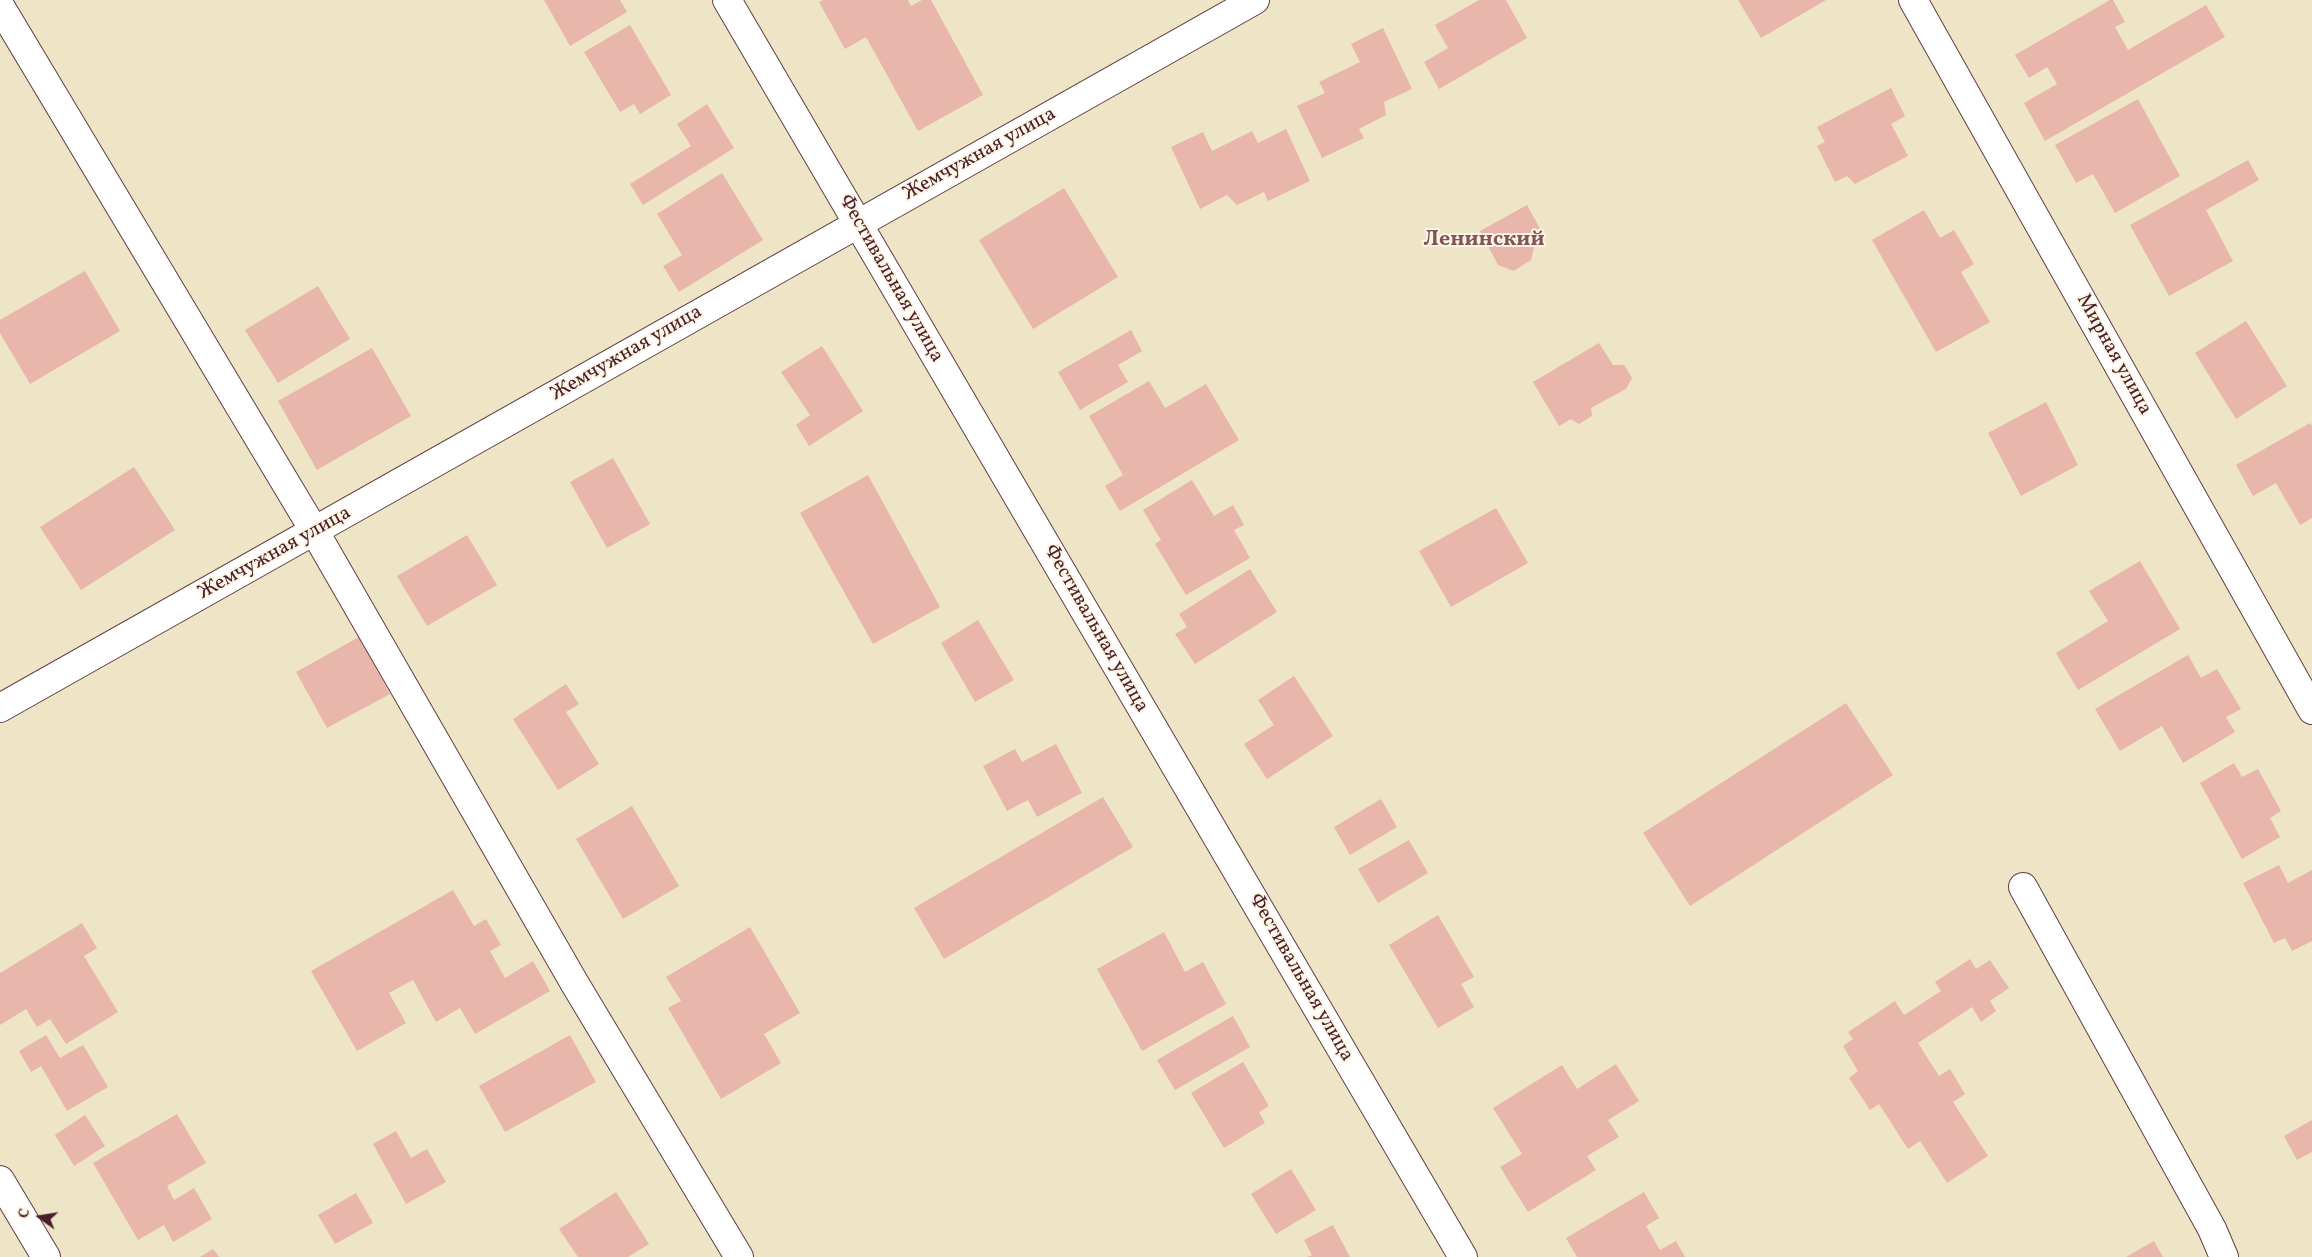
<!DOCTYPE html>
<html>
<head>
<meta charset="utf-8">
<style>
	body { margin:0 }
	#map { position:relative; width:2312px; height:1257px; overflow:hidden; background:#eee5c7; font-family:Vollkorn,serif }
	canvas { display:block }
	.north { position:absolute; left:15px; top:1192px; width:50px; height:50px; -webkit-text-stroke:4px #fcf5e5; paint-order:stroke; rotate:283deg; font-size:14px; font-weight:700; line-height:20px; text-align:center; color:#4a1f2b }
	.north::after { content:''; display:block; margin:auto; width:18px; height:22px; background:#4a1f2b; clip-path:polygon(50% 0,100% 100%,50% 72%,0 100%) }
</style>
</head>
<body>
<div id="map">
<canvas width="2312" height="1257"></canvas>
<div class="north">С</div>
</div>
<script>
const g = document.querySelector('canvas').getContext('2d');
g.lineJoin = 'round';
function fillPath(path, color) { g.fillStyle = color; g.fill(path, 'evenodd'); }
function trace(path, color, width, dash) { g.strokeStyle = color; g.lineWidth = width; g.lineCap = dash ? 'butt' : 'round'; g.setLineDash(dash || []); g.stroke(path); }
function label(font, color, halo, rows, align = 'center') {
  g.font = font + ' Vollkorn,serif'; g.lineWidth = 4; g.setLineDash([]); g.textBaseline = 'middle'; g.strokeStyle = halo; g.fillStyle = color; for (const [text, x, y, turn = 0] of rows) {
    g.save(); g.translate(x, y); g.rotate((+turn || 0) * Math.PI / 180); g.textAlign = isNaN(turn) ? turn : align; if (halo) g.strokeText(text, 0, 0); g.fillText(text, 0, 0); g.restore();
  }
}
fillPath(new Path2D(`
	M544 0H620L627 12 570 46Z
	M823 0H908L911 6 922 0H931L983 95 918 131 866 37 845 49 819 2Z
	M1479 0H1506L1527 38 1439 89 1424 62 1448 48 1435 25Z
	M1738 0H1826L1761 38Z
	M2110 0H2113L2125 22 2115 27 2128 50 2206 5 2225 37 2045 141 2024 103 2057 84 2047 67 2029 78 2015 55Z
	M630 25 671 95 640 114 634 104 620 112 584 52Z
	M1383 28 1412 89 1384 102 1386 115 1359 129 1364 138 1322 158 1297 106 1325 93 1319 82 1360 62 1351 44Z
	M1891 88 1905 116 1891 124 1908 156 1855 184 1847 176 1835 182 1817 146 1825 142 1817 127Z
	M2138 99 2180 176 2115 213 2093 174 2076 183 2055 145Z
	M707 104 734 148 643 205 630 184 691 146 677 124Z
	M1286 129 1310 181 1268 201 1264 192 1237 205 1227 195 1200 209 1171 147 1203 132 1212 151 1252 131 1258 143Z
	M2248 160 2259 180 2206 210 2233 261 2169 296 2130 225Z
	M722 173 763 240 679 292 663 266 682 255 657 214Z
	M1064 188 1118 277 1033 329 979 240Z
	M1527 205 1543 234 1531 241 1534 247 1531 260 1514 271 1498 265 1480 231Z
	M1924 210 1940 238 1954 230 1974 264 1961 272 1990 322 1936 352 1872 240Z
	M85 271 120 331 30 384 0 333V320Z
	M318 286 350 339 278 383 245 330Z
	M2246 321 2287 386 2236 419 2195 353Z
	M1131 330 1142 351 1118 365 1128 382 1080 410 1058 372Z
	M1599 343 1613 365H1624L1632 378 1626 389 1591 408 1592 416 1579 424 1571 419 1559 426 1533 382Z
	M822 346 863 411 809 446 796 425 810 415 781 372Z
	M372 348 411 416 317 470 278 401Z
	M1149 381 1165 408 1206 384 1239 440 1120 511 1105 486 1123 475 1089 416Z
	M2046 402 2078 465 2021 496 1988 433Z
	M2310 423 2312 426V518L2300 525 2276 483 2253 496 2236 465Z
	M613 458 650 524 607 548 570 482Z
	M134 467 175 530 81 590 40 527Z
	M868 475 940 607 873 644 800 513Z
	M1192 480 1214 516 1233 505 1244 525 1234 530 1250 558 1186 595 1155 544 1161 540 1143 510Z
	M1496 508 1528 563 1451 607 1419 551Z
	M467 535 497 585 427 626 397 576Z
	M2140 561 2180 629 2078 690 2056 653 2108 621 2089 591Z
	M1250 569 1277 612 1195 664 1175 634 1187 627 1179 614Z
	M978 620 1014 680 975 702 941 643Z
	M359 637 390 694 327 728 296 672Z
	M2188 655 2201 678 2217 669 2241 709 2226 717 2235 732 2183 763 2162 726 2120 751 2095 709Z
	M1294 676 1333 736 1267 779 1244 744 1274 725 1258 700Z
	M566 684 579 704 566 712 599 764 558 790 513 719Z
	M1846 703 1893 775 1690 906 1643 833Z
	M1056 744 1082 793 1037 817 1028 800 1007 811 983 766 1015 749 1022 762Z
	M2234 763 2242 777 2258 769 2281 811 2270 818 2280 837 2242 859 2200 783Z
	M1103 797 1133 847 944 959 914 908Z
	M1381 799 1397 827 1350 855 1334 827Z
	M632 806 679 886 623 919 576 839Z
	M1409 840 1428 873 1378 903 1358 869Z
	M2279 865 2288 883 2312 870V941L2292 951 2285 938 2274 943 2243 883Z
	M453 890 474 926 486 919 501 945 490 951 505 978 533 961 550 991 475 1034 460 1008 436 1022 413 980 389 993 406 1023 357 1051 311 971Z
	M1438 915 1474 977 1461 984 1474 1007 1438 1028 1389 945Z
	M82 923 97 948 84 956 118 1012 66 1044 50 1019 37 1027 26 1009 0 1025V973Z
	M750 927 800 1013 764 1034 781 1063 721 1099 668 1008 681 1001 666 977Z
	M1164 932 1185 972 1203 962 1226 1004 1142 1051 1097 969Z
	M1970 959 1976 969 1990 960 2009 988 1990 1001 1996 1011 1981 1022 1972 1007 1918 1043 1939 1076 1950 1069 1965 1094 1953 1102 1988 1156 1947 1183 1920 1141 1908 1149 1879 1104 1870 1110 1849 1078 1858 1071 1843 1046 1853 1039 1848 1032 1895 1001 1904 1015 1941 991 1935 982Z
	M1233 1016 1250 1047 1175 1090 1157 1060Z
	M46 1035 60 1058 83 1045 108 1087 67 1111 41 1066 31 1072 19 1051Z
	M570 1035 596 1082 505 1132 479 1086Z
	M1243 1062 1269 1106 1259 1112 1265 1123 1224 1148 1191 1093Z
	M1616 1064 1639 1101 1608 1120 1619 1137 1587 1156 1596 1170 1528 1212 1500 1167 1522 1154 1493 1108 1562 1065 1577 1089Z
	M177 1114 206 1163 167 1186 174 1200 194 1188 212 1219 173 1242 164 1225 138 1240 93 1163Z
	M85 1115 105 1146 74 1166 55 1135Z
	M2312 1120V1152L2297 1160 2284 1136Z
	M396 1131 411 1158 427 1149 446 1182 406 1204 373 1144Z
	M1291 1169 1316 1210 1276 1234 1251 1194Z
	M616 1192 649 1244 628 1257H578L559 1229Z
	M1644 1192 1659 1218 1646 1226 1660 1250 1676 1241 1685 1257H1577L1566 1238Z
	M356 1193 373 1223 335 1244 318 1215Z
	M1333 1225 1350 1257H1307L1312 1255 1304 1240Z
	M2154 1241 2163 1257H2126Z
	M213 1249 219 1257H200Z`), '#e8b6aa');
const minor = new Path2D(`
	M727 0 1463 1257
	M1913 0 2312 710
	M0 6 315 532 575 984 739 1257
	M0 708 1255 0
	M2023 887 2212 1229 2224 1257
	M0 1180 46 1257`);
trace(minor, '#633d42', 30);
trace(minor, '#fff', 28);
label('20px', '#4a1f2b', '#fcf5e5', [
	["Жемчужная улица",980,155,-29],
	["Фестивальная улица",890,279,60],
	["Жемчужная улица",627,354,-30],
	["Мирная улица",2113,355,61],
	["Жемчужная улица",275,554,-29],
	["Фестивальная улица",1095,629,60],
	["Фестивальная улица",1300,978,60]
]);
label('bold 22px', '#815457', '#fcf5e5', [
	["Ленинский",1484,241]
]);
</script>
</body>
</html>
